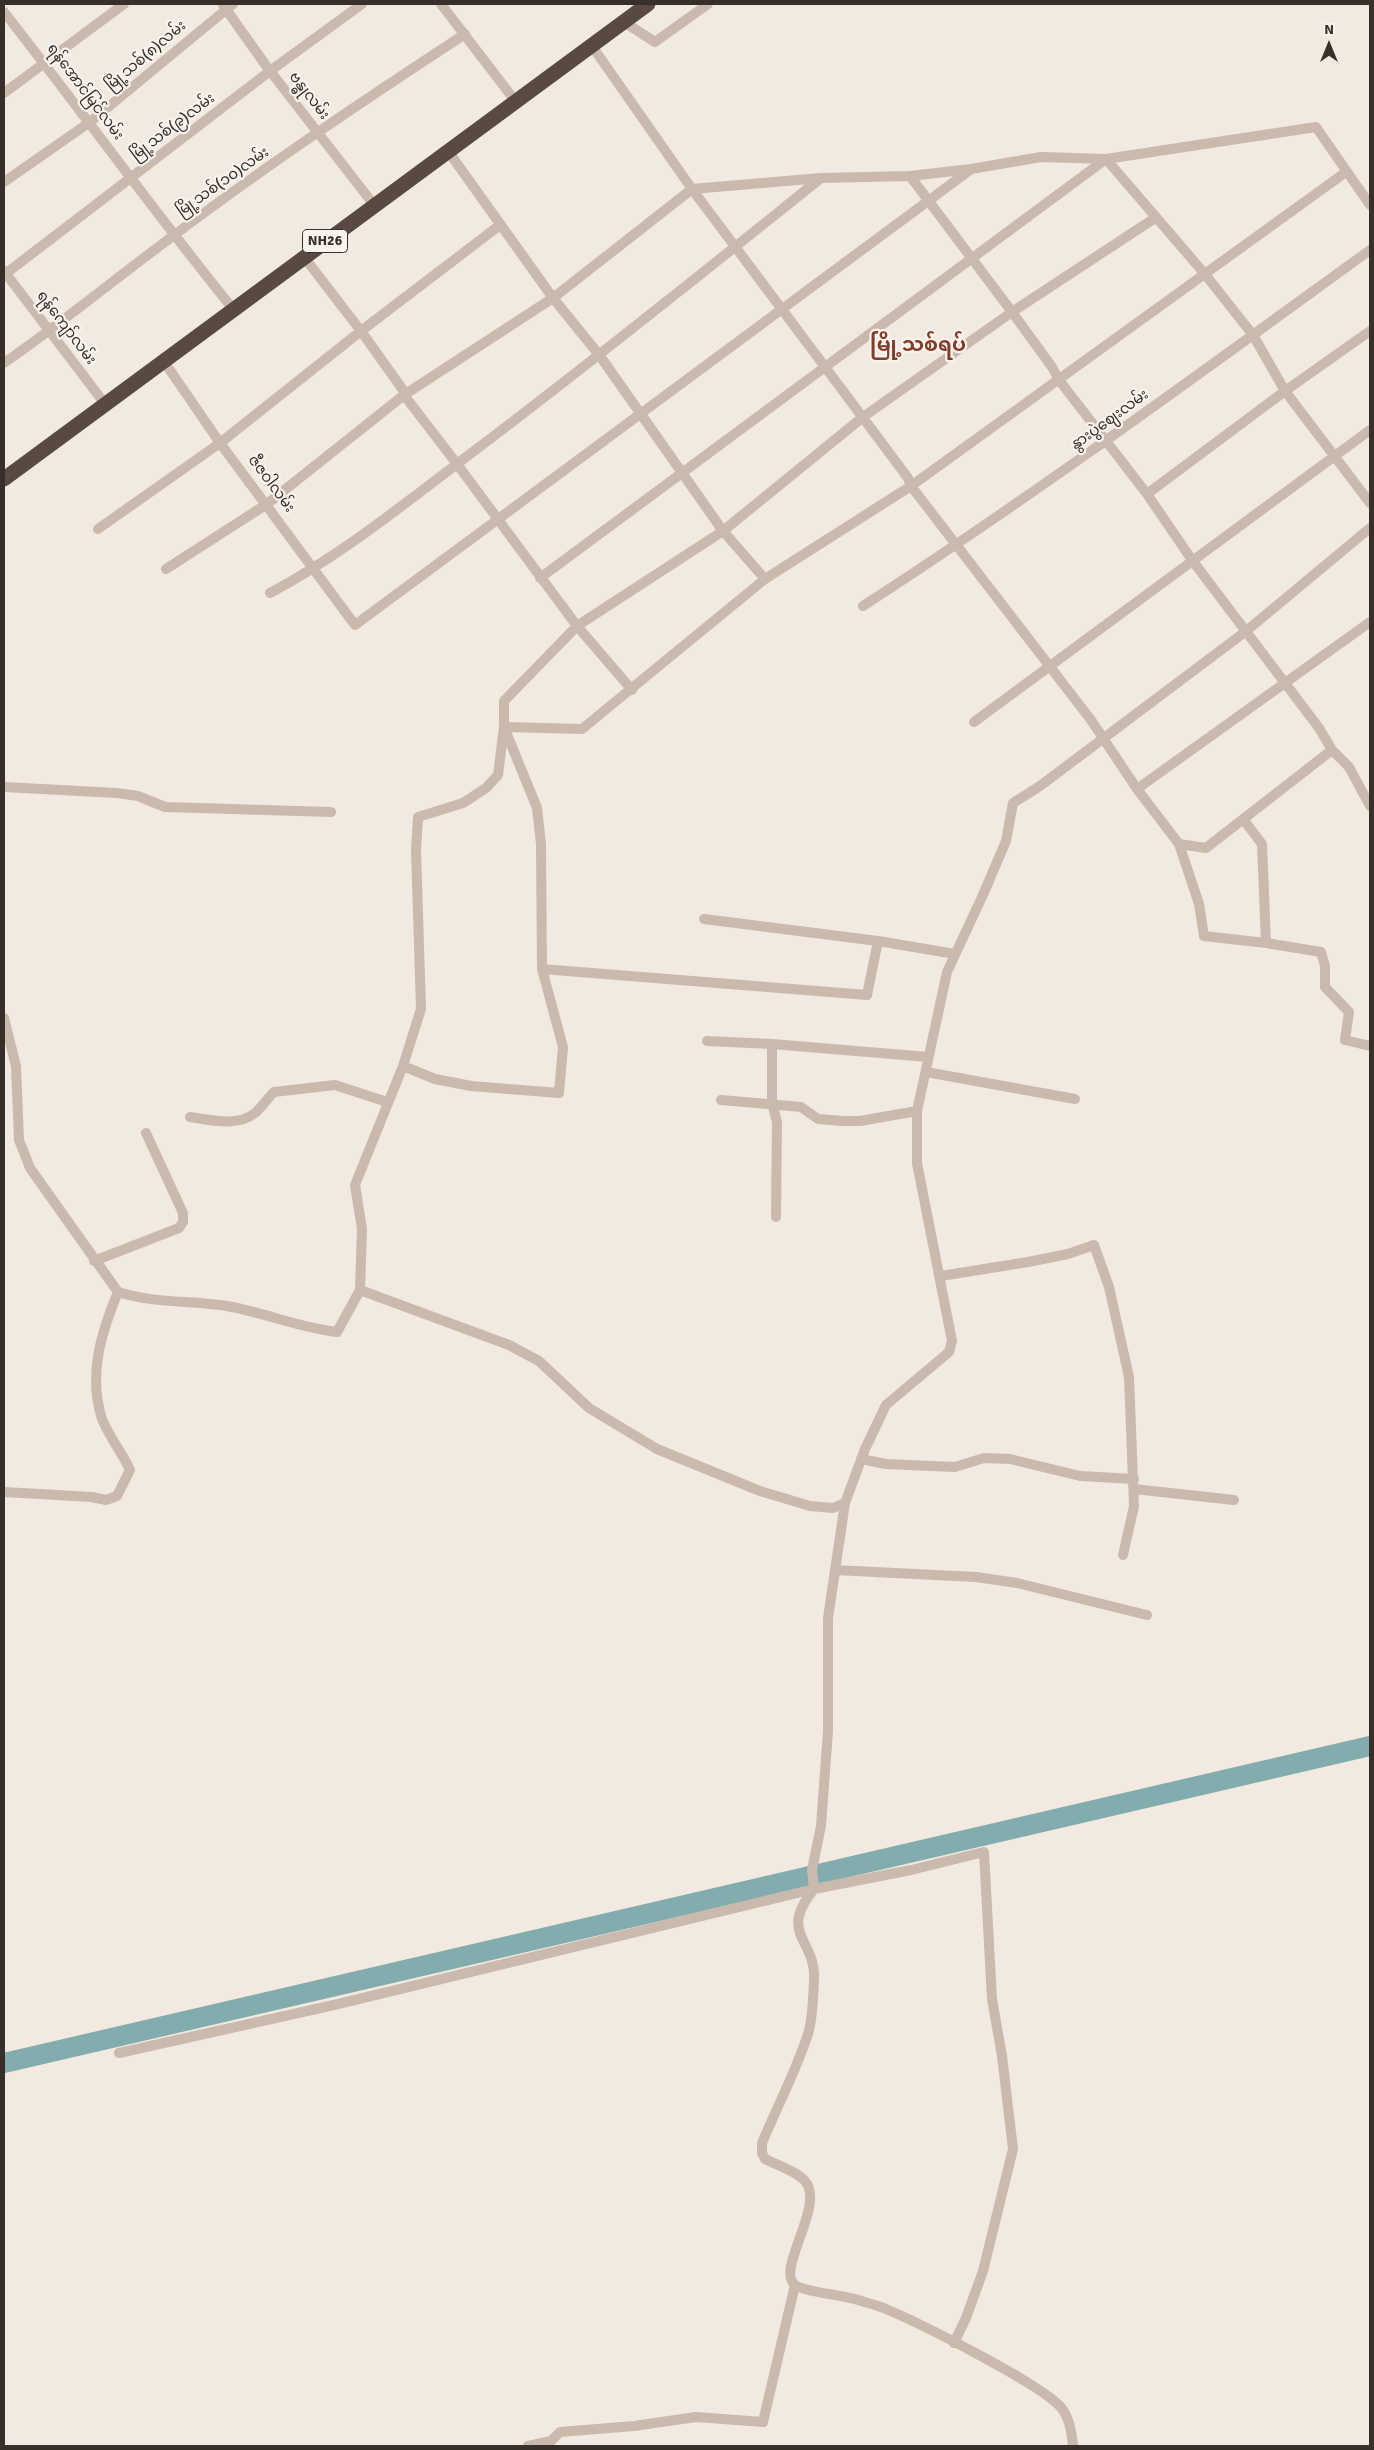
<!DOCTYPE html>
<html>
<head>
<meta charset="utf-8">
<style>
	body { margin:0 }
	#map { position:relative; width:1374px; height:2450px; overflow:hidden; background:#f2e9e1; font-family:Signika,sans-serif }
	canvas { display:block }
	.frame { position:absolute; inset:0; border:5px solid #382f2b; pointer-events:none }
	.north { position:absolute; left:1304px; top:20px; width:50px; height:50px; -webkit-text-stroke:4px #f9f3ed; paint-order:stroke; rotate:0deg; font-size:14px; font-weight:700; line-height:20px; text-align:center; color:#382f2b }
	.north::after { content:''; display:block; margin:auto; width:18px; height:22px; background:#382f2b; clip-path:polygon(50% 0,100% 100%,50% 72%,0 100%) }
</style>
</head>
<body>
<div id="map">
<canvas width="1374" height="2450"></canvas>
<div class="frame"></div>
<div class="north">N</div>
</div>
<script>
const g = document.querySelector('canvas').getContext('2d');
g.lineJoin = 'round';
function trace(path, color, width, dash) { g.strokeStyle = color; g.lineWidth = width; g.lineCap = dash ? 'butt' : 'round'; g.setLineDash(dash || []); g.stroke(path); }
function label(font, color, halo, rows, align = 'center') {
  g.font = font + ' Signika,"Noto Sans Myanmar",sans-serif'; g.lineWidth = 4.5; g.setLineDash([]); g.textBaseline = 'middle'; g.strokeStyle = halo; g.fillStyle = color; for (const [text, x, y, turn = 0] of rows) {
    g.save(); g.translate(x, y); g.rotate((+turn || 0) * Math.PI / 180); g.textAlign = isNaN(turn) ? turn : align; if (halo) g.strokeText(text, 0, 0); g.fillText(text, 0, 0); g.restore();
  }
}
trace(new Path2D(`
	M4 2063 1370 1746`), '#82acad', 20);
trace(new Path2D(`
	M441 4 516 102
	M223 5 267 67 374 205
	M4 12C81 110 154 212 233 309
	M624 22 655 42 708 4
	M592 46 692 189 908 478 911 486 1091 720 1137 789 1179 844 1199 904 1204 936 1266 943 1321 952 1325 966V987L1349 1012 1345 1040 1370 1046
	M4 93 124 4
	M448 151 553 298 600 356 723 531 765 579
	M910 176 1012 312 1052 367 1059 380 1147 494 1192 560 1319 728 1332 750 1349 767 1370 806
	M4 182 90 122 233 4
	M304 257 361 331 403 390 404 395 457 464 577 626 632 690
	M4 271 105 404
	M4 275 270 71 362 4
	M163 360 220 443 355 625 970 170
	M4 363C62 323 116 278 173 236 267 165 366 99 465 34
	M1147 494 1285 391 1370 331
	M98 529 220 443 361 331 500 225
	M166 569 267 504 404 395 553 298 692 189 821 178 910 176 971 169 1041 157 1106 159 1204 273 1253 335 1285 391 1370 503
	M540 578 1106 159 1316 127 1370 205
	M270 593C343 554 408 501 474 451 592 362 706 270 821 178
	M863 606C1036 494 1203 371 1370 250
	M974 722 1370 430
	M4 787 117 793 138 796 165 807 331 812
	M1137 789 1370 622
	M1243 819 1262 844 1266 943
	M1179 844 1206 848 1332 750
	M704 919 878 941 955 954
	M878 941 867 995 542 969 541 844 537 808 504 727 582 729 765 579 911 486 1346 172
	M4 1018 16 1066 19 1140 30 1168 118 1292C155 1304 195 1300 232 1307 268 1314 301 1328 337 1332L360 1290 362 1229 355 1185 403 1066 421 1009 416 851 418 817 463 803 486 788 498 775 504 727V701L577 626 723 531 863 417 1012 312 1155 218
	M707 1041 772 1044 928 1057
	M772 1044V1103L777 1122 776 1217
	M403 1066 435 1079 471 1086 559 1093 563 1047 542 969
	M926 1072 1075 1099
	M721 1100 801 1107 818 1119 843 1121H860L917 1111
	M190 1117C210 1120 238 1127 255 1113 262 1107 267 1099 274 1092L335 1085 387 1102
	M94 1261 179 1228 183 1222V1213L146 1133
	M941 1276 1028 1262 1068 1254 1094 1245 1109 1287 1129 1377 1134 1506 1123 1555
	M360 1290 509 1345 539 1361 589 1408 657 1449 760 1491 810 1506 833 1508 845 1503
	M861 1459 886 1464 955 1467 984 1458 1010 1459 1080 1476 1134 1479
	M1134 1489 1234 1500
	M4 1492 92 1497 106 1500 117 1496 130 1470C122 1452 109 1437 102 1419 88 1375 101 1333 118 1292
	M835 1570 976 1577 1017 1583 1147 1615
	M119 2053 334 2005 814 1889 911 1870 984 1852 992 1999 1002 2056 1013 2149 983 2271 966 2318 954 2343
	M528 2446 551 2441 560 2432 634 2426 696 2417 763 2422 795 2285
	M1073 2446C1072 2434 1070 2420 1063 2410 1048 2387 917 2322 886 2309 877 2305 867 2303 858 2300 843 2295 805 2292 795 2285 775 2270 826 2205 805 2181 796 2171 777 2165 765 2159L762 2153V2143C777 2107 796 2071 808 2034 813 2017 813 1998 814 1981 817 1939 777 1935 814 1889L812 1870 821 1826 828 1731V1618L845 1503 865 1449 886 1405 949 1352 952 1341 917 1163V1111L947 972 982 897 1006 841 1013 803 1040 786 1245 632 1370 528`), '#c9baad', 10);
trace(new Path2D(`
	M4 479 648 4`), '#584943', 15);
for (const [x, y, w] of [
	[325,241,45]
]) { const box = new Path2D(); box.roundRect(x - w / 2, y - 11.5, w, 23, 4); g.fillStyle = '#f9f3ed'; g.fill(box); trace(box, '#382f2b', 1); }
label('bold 14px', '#382f2b', null, [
	["NH26",325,241]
]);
label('15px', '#382f2b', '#f9f3ed', [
	["မြို့သစ်(၈)လမ်း",146,56,-40],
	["ရန်အောင်မြင်လမ်း",85,92,53],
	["ဗန္ဓုလမ်း",309,96,52],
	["မြို့သစ်(၉)လမ်း",173,127,-37],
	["မြို့သစ်(၁၀)လမ်း",223,182,-35],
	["ရန်ကျော်လမ်း",66,328,53],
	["နွားပွဲဈေးလမ်း",1110,420,-36],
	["ဇီဇဝါလမ်း",271,484,53]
]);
label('bold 20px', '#813e2a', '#f9f3ed', [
	["မြို့သစ်ရပ်",918,346]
]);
</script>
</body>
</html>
